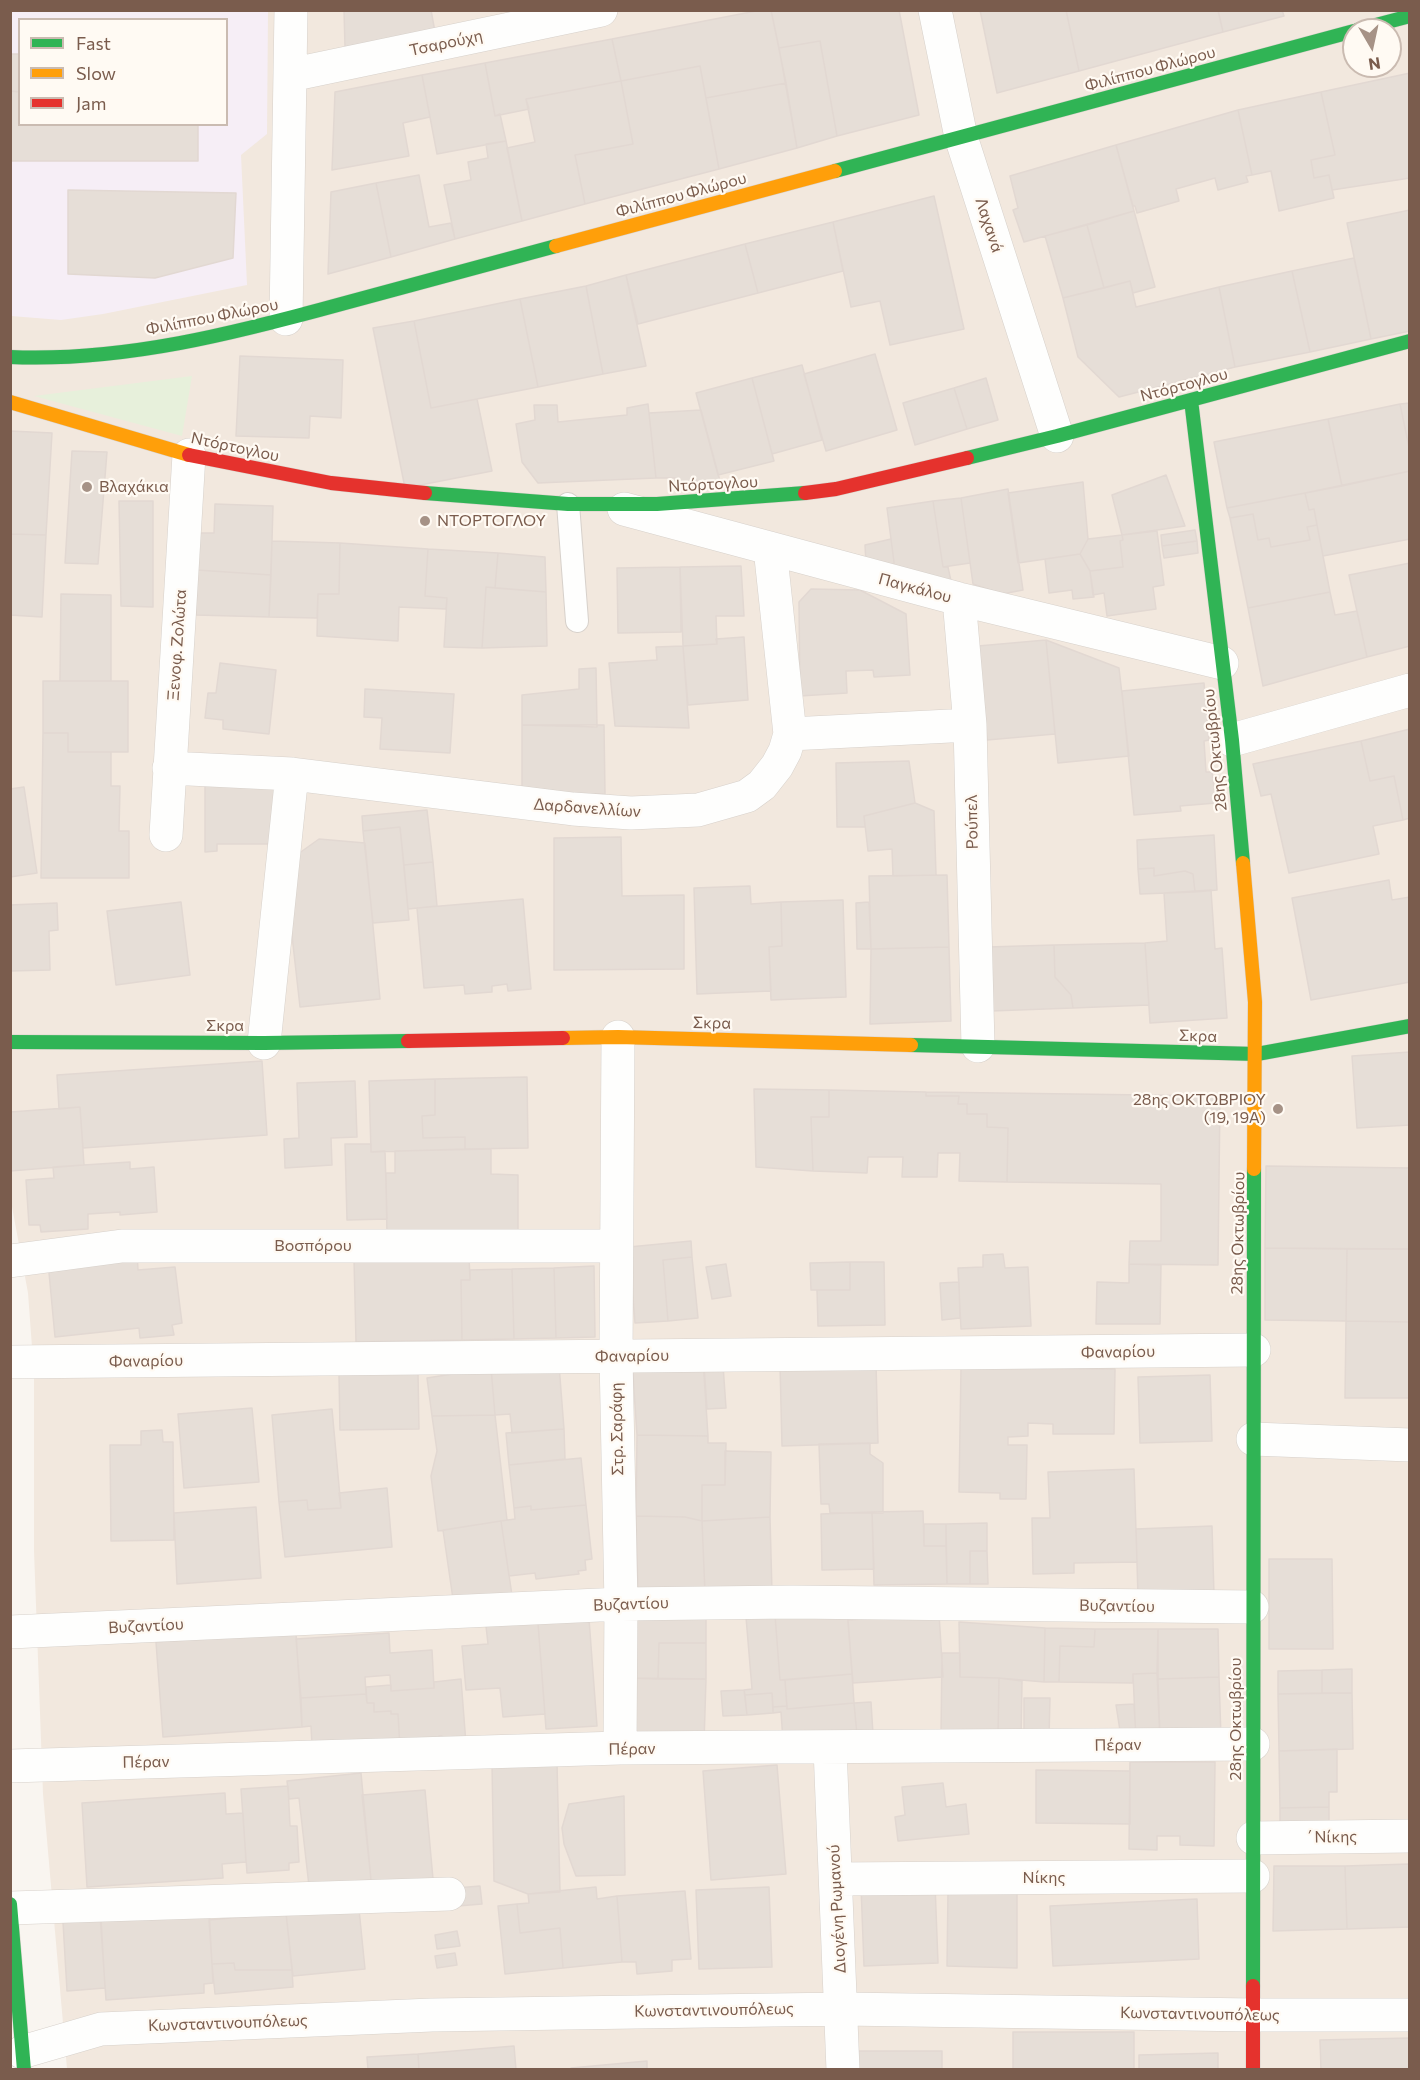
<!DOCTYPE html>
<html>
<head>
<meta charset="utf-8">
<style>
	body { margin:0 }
	#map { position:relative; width:1420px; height:2080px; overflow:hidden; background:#f9f5f0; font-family:Commissioner,sans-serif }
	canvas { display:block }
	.frame { position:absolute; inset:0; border:12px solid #7a5c4d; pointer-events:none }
	.legend { position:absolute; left:18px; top:18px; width:210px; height:108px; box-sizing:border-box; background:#fffaf3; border:2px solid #cabbb1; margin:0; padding:8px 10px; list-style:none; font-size:18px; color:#7a5c4d }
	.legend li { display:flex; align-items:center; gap:12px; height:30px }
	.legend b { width:30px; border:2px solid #cabbb1 }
	.north { position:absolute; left:1342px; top:18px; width:60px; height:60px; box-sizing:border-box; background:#fffaf3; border:2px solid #cabbb1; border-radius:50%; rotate:171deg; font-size:16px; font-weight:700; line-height:24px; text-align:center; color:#7a5c4d }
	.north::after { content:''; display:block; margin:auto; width:21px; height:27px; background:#a69286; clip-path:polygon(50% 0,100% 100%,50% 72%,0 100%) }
</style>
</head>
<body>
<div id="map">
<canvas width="1420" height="2080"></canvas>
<div class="frame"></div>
<ul class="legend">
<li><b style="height:8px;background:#30b455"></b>Fast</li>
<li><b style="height:8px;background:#ff9f0a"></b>Slow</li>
<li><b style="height:8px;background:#e5322d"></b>Jam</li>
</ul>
<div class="north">N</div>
</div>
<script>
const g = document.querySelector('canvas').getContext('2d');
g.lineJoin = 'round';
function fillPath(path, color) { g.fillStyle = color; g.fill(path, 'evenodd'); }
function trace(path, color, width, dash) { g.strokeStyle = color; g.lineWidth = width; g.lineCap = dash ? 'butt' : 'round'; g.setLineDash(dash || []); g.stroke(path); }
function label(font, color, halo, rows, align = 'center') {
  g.font = font + ' Commissioner,sans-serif'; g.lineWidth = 4.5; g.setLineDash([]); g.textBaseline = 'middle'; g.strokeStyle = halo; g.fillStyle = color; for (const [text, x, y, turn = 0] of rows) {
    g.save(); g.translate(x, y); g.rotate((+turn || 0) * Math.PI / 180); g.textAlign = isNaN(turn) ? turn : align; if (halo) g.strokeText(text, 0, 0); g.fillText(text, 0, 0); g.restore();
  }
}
fillPath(new Path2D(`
	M10 11H1409V2069H67L43 1794 34 1551V1374L28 1293 10 1196ZM20 20H226V124H20ZM1354 30H1390V66H1354Z`), '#f2e8de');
fillPath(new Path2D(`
	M10 11H268L267 134 241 155 247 285 103 314 61 320 11 316ZM20 20H226V124H20Z`), '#f6eef6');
fillPath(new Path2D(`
	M192 376 182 436 34 396Z`), '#e7f0db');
const building = new Path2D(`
	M344 10H431L435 32 345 47Z
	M761 10H771L786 83 706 98 700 66 621 81 612 39Z
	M771 10H899L919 115 837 136 820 41 779 48Z
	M980 10H1066L1079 71 997 93Z
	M1066 10H1218L1223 32 1079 71Z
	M1218 10H1282L1284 16 1223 32Z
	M612 39 621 81 526 99 529 109 495 116 485 63Z
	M820 41 837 136 797 148 779 48Z
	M10 54H20V92L10 91Z
	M485 63 495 116 500 114 506 141 437 154 422 75Z
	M700 66 719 169 585 204 575 155 633 144 621 81Z
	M1410 73V178L1332 190 1329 175 1314 178 1311 160 1335 155 1321 92Z
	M422 75 430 117 403 123 409 156 332 170 335 92Z
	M621 81 633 144 575 155 585 204 522 221 507 148 535 142 526 99Z
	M786 83 797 148 719 169 706 98Z
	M10 91 20 92V124H198V161H10Z
	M1321 92 1335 155 1311 160 1314 178 1329 175 1334 198 1279 211 1271 171 1252 175 1238 110Z
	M1238 110 1252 175 1246 176 1248 182 1218 190 1215 178 1176 189 1179 201 1137 213 1135 206H1133L1116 145Z
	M506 141 522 221 455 239 444 185 471 180 468 162 488 158 486 144Z
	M1116 145 1134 211 1024 242 1013 210 1018 208 1010 176Z
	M419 175 429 227 451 223 455 239 391 257 376 183Z
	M376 183 391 257 328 274 331 192Z
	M68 190 236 193 233 258 155 278 68 274Z
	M934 196 964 329 890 345 880 301 851 307 833 222Z
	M1410 210V331L1371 339 1347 223Z
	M1134 211 1155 287 1133 293 1130 281 1104 288 1087 225Z
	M833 222 843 271 758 293 745 244Z
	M1087 225 1104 288 1063 298 1045 236Z
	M745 244 758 293 638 324 626 275Z
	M1354 258 1371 339 1310 352 1292 271Z
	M1292 271 1310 352 1235 367 1219 287Z
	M626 275 646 366 603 374 586 286Z
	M1130 281 1136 307 1219 287 1235 367 1119 397 1078 357 1063 298Z
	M586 286 603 374 538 387 520 299Z
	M520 299 538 387 431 408 414 321Z
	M414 321 431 408 477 399 492 471 405 488 373 328Z
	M875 354 897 430 826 451 804 374Z
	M240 356 343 360 341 418 310 416 309 438 236 436Z
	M802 365 822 440 772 454 752 378Z
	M752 378 774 461 718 475 696 393Z
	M986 378 998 420 967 429 954 388Z
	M954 388 967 429 915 445 903 403Z
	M1410 403V452L1400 404Z
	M648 404 656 478 538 483 522 462 516 424 535 420 534 405H557L558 422 627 415V408Z
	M1400 404 1410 452V471L1342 486 1328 419Z
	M701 410 720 481 675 482V478H656L649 413Z
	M1328 419 1342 486 1227 508 1214 442Z
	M10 431 52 433 46 535 10 534Z
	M72 451 107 452 98 564 65 563Z
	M1410 471V539L1323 556 1314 509 1309 510 1305 493Z
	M1166 475 1185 526 1122 535 1112 495Z
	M1083 482 1088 539 1080 554 1018 563 1008 493Z
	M1008 489 1023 590 1002 594 973 584 961 498Z
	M1305 493 1309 510 1314 509 1317 525 1307 527 1310 540 1271 547 1269 538 1258 540 1253 514 1230 518 1227 508Z
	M961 498 970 563 943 567 933 501Z
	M119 501H153V607L121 606Z
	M933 501 943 567H948L952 586 895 570 887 508Z
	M215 504 273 506 271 575 197 570 199 533H214Z
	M1253 514 1258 540 1269 538 1271 547 1310 540 1307 527 1317 525 1330 592 1248 608 1230 518Z
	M1195 530 1197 541 1162 546 1161 535Z
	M1157 531 1164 585 1153 587 1156 609 1107 616 1104 593 1093 595 1090 571 1123 567 1120 541 1123 540 1122 535Z
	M10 534 46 535 42 617 10 615Z
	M1122 535 1123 540 1120 541 1123 567 1090 571 1080 554 1088 539Z
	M891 539 895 570 866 564 865 545Z
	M272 541 340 543 339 594H318L317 618 269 617Z
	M1197 541 1198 553 1164 558 1162 546Z
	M340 543 428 549 425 596 447 598 446 609 399 607 398 641 317 636 318 594H339Z
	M428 549 498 553 495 588 486 587 482 648 444 647 447 598 425 596Z
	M498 553 545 557 546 592 495 588Z
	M1080 554 1090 571 1094 597 1073 599 1072 590 1049 593 1045 559Z
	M1410 563V646L1367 657 1349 575Z
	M741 566 744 616H716L717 644 683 646 680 567Z
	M680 567 681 632 618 633 617 568Z
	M197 570 271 575 269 617 196 615Z
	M486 587 546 592 547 646 482 648Z
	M811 589 860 590 906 614 910 675 874 677 873 670 846 671 847 693 800 696 799 602Z
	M1330 592 1335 615 1357 611 1367 657 1263 686 1248 608Z
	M61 594 111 595V681H60Z
	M744 637 748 700 688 705 683 646 717 644 716 639Z
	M1046 640 1055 734 987 740 978 646Z
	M1046 640 1119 668 1129 756 1058 763Z
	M683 646 689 728 615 726 609 663 657 660 656 647Z
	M220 663 276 670 269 734 223 729V720L205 718 208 693H216Z
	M596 668 597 727 522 725V695L579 689V669Z
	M43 681H128V752H68V733H43Z
	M1204 683 1209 740 1204 741 1206 772H1212L1216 803 1180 806 1181 811 1134 815 1122 691Z
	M365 689 454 694 450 753 380 749 382 718 364 717Z
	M522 725H604L605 794 522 793Z
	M1410 729V818L1403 820 1394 776 1370 781 1361 741Z
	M43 733H68V752H111V786H120L119 831H129V878H41Z
	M1361 741 1370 781 1394 776 1403 820 1373 826 1379 854 1289 873 1271 794 1261 796 1253 764Z
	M909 761 915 803 864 816 865 827H837L836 763Z
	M205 780H275V844H217V851L205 852Z
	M24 787 37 873 10 877V789Z
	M915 803 934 811 936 875 893 876 892 849 868 851 864 816Z
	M427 810 433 862 404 865 400 827 363 831 362 816Z
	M400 827 409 920 373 923 363 831Z
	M1214 835 1217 890 1195 892 1193 874 1185 871 1154 876V868L1138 869 1137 840Z
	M621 837 622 896 684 895V969L554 970V838Z
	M319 839 365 843 380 999 300 1007 284 864Z
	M433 862 437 906 408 909 404 865Z
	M1154 868V876L1185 871 1193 874 1195 892 1140 894 1138 869Z
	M947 875 949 947 871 949 869 876Z
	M1389 880 1392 900 1410 897V982L1311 1000 1292 898Z
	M750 886 751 904 781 902 782 946 769 947 771 991 697 994 694 888Z
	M1211 890 1215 949 1222 948 1227 1018 1150 1023 1145 943 1167 941 1164 893Z
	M523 899 531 989 508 991 507 984 492 986V992L465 994 464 985 424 988 417 908Z
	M843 900 846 997 771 1000 769 947 782 946 781 902Z
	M181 902 190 975 116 985 107 911Z
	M869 902 871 949H857L856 903Z
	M57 903 58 930 49 931 50 970 10 971V905Z
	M1145 943 1149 1005 1073 1008 1071 995 1055 977 1054 945Z
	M1054 945 1055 977 1071 995 1073 1008 991 1011 988 947Z
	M949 947 951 1021 870 1024 871 949Z
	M1410 1052V1125L1357 1128 1352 1056Z
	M262 1061 267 1135 83 1148 80 1107 59 1109 57 1075Z
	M527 1077 528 1148 465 1149V1137L423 1138 422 1116 435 1115V1079Z
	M435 1079V1115L422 1116 423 1138 465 1137V1149L371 1152 369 1081Z
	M355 1081 357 1137 331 1138 332 1165 285 1168 284 1139 299 1138 297 1083Z
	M754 1089 829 1090V1117H811L813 1171 756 1167Z
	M829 1090 926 1092V1096H959L958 1104H967V1114H987V1127L1008 1128 1007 1182 959 1181 960 1153H938L937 1177H902L903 1157H868L867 1173 813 1171 811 1117H829Z
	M926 1092 1220 1096 1218 1265 1129 1264 1130 1241H1161V1184L1007 1182 1008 1128 987 1127V1114H967V1104H958L959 1096H926Z
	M80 1107 84 1165 10 1171V1112Z
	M345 1144H371V1152L385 1151 387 1219 347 1220Z
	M491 1149V1174L518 1175V1239L387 1238 386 1173H395V1151Z
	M130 1162V1169L154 1167 157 1212 120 1215V1212L88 1214V1229L41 1232 40 1225H29L26 1180 54 1178 53 1167Z
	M1266 1166 1410 1168V1249L1265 1248Z
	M691 1241 692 1257 663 1260 668 1321 635 1323 629 1247Z
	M1265 1248 1347 1249 1346 1321 1265 1320Z
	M1347 1249H1410V1322L1346 1321Z
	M137 1253 138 1270 175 1267 182 1323 172 1325 174 1335 140 1338 139 1328 55 1337 48 1262Z
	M1003 1254 1005 1268 1028 1267 1031 1326 961 1329 958 1268 983 1267V1255Z
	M469 1256 470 1280H461L462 1340 356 1342 354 1259Z
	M692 1257 698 1318 668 1321 663 1260Z
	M850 1262V1290H811L810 1263Z
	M850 1262H884L885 1325 818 1326 817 1290H850Z
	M726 1264 731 1296 712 1299 706 1267Z
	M1129 1264 1161 1265 1160 1324H1096L1097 1282 1129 1283Z
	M594 1266 595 1337 556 1338 554 1268Z
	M554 1268 556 1338 514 1339 512 1269Z
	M512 1269 514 1339 462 1340 461 1280H470V1270Z
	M959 1282 960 1318 942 1320 940 1283Z
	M1346 1321 1410 1322V1398H1345Z
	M703 1359 708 1436 637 1435 632 1360Z
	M876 1363 878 1443 782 1446 780 1365Z
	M559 1365 564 1429 512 1433 510 1414 495 1415 491 1368Z
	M723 1365 726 1408 707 1409 704 1366Z
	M491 1368 495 1415 432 1416 427 1378Z
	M961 1368 1115 1369 1114 1434H1053V1424L1028 1423V1436L1008 1437V1445H1027L1026 1499H1000V1493L959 1492Z
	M418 1373 419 1429 340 1430 339 1375Z
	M1210 1375 1212 1441 1140 1443 1138 1377Z
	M252 1408 259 1482 184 1488 178 1414Z
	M332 1409 341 1508 308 1510 307 1500 279 1502 272 1415Z
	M495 1415 507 1520 438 1531 431 1476 437 1451 432 1416Z
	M564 1429 565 1459 509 1465 506 1433Z
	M162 1430 163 1442H173L174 1540 111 1541 110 1445H141V1431Z
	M637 1435 708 1436V1443H726L725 1485H702V1521L685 1517 636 1516Z
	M870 1443V1454L883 1463V1513H830L829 1504H821L819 1444Z
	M725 1451 771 1452 770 1517 702 1521V1485H725Z
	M581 1458 586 1505 531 1510V1506L514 1508 509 1465Z
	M1134 1469 1137 1562 1074 1563V1573L1033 1574 1032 1518H1050L1048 1472Z
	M387 1488 392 1547 285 1557 279 1502 307 1500 308 1510 341 1508 339 1493Z
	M586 1505 592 1559 585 1560 586 1570 578 1571 579 1574 536 1579 535 1573 509 1576 501 1521 515 1519 514 1508 531 1506V1510Z
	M256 1507 261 1578 177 1584 174 1513Z
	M923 1511 924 1546H946L947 1584 874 1585 872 1512Z
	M872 1512 874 1569 822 1570 821 1514Z
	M636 1516 685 1517 702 1521 705 1593 638 1594Z
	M770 1517 772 1592 705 1593 702 1521Z
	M501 1521 513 1602 453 1599 443 1530Z
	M987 1523V1551H970V1584H947L946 1524Z
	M924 1524H946V1546H924Z
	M1212 1526 1214 1595 1138 1597 1136 1529Z
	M970 1551H987L988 1584H970Z
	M1269 1559H1332L1333 1649H1269Z
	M847 1609 852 1674 780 1680 775 1615Z
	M939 1614 943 1677 853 1683 848 1620Z
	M628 1615H706V1643H659L658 1679 627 1678Z
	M775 1615 780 1680H785L787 1706 773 1707 772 1693 745 1695 744 1690 752 1689 746 1617Z
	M589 1619 597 1726 546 1729 538 1623Z
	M959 1622 1045 1628 1044 1682 999 1678 960 1677Z
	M538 1623 545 1714 503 1717 500 1688 466 1690 462 1646 488 1644 486 1626Z
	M1045 1628 1095 1629 1094 1647 1060 1646 1059 1682H1044Z
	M1095 1629H1158L1157 1673 1133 1674V1683L1059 1682 1060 1646 1094 1647Z
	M1158 1629H1218L1219 1677 1158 1679Z
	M296 1633 302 1727 163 1737 156 1642Z
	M389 1633 390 1653 432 1650 434 1688 391 1691 390 1675 365 1677 366 1694 301 1698 296 1639Z
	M659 1643H706V1679H658Z
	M942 1653H960V1677L999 1678 998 1736 941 1735Z
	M1352 1669V1693H1322V1670Z
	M1322 1670V1693L1278 1694V1671Z
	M1157 1673 1160 1740 1136 1741 1133 1674Z
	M852 1674 854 1703 787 1709 785 1680Z
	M1219 1677 1221 1738 1160 1740 1158 1679Z
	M627 1678 706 1679 704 1743 626 1741Z
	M999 1678 1022 1681 1021 1743 998 1736Z
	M461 1679 466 1744 443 1746 442 1736H439V1745L400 1748 398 1714H391V1711L374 1712V1703H367L366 1687 391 1685V1691L434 1688V1682Z
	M744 1690 747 1715 723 1716 721 1691Z
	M772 1693 773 1713 747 1715 745 1695Z
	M1352 1693 1353 1749 1279 1751 1278 1694Z
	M366 1694 367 1703H374V1712L391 1711V1714H398L400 1748 312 1745 311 1726 302 1727 301 1698Z
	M1024 1698H1050L1049 1737 1024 1738Z
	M871 1702 873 1734 857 1735 854 1703Z
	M854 1703 857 1735 783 1741 781 1712 773 1713V1707L787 1706V1709Z
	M1134 1704 1136 1737H1121L1116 1705Z
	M1337 1749V1792H1329V1807L1280 1808 1279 1751Z
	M1130 1762H1215L1214 1846 1180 1845V1836H1157V1850L1129 1849Z
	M557 1763 560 1892 528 1894 494 1881 492 1764Z
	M777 1765 786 1874 711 1880 703 1771Z
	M1036 1770 1130 1771V1824L1036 1823Z
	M361 1773 371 1880 309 1886 299 1798 289 1799 287 1781Z
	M943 1783 946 1807 966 1804 969 1834 898 1841 895 1817 905 1815 902 1787Z
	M288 1786 290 1826H297L299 1862 289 1863V1870L247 1873 241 1789Z
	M425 1790 433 1879 370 1884 371 1880 362 1795Z
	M225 1793 226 1814 243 1813 246 1862 222 1864 223 1878 87 1887 82 1803Z
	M624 1796 625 1875 576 1876 564 1844 562 1828 569 1804Z
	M1329 1807V1825L1280 1826V1808Z
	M1410 1864V1927L1347 1929 1345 1866Z
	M1274 1866H1345L1347 1929 1273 1931Z
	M935 1884 938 1963 864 1966 861 1886Z
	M480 1886 482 1904 458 1906 456 1888Z
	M596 1887 597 1899 617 1896 622 1962 563 1968 560 1928 520 1933 517 1904 529 1903 528 1894Z
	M769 1887 772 1967 699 1969 696 1890Z
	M685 1891 691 1959 672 1960V1971L637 1974 636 1962H622L617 1896Z
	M948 1891 1017 1893V1968L947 1966Z
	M358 1899 365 1969 293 1976 286 1913Z
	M1197 1899 1199 1959 1053 1966 1050 1906Z
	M517 1904 520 1933 560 1928 563 1968 505 1974 498 1906Z
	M209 1909 213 1983 204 1984V1993L106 2000 100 1914Z
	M286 1913 292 1970H235L234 1963 212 1964 209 1920Z
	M101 1919 105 1988 67 1991 63 1922Z
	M457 1931 460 1946 437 1949 435 1935Z
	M455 1953 457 1965 437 1968 435 1956Z
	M234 1963 235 1970H292L293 1987 215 1994 212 1964Z
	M1013 2032H1134V2070H1013Z
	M1410 2038V2070H1321L1320 2040Z
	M514 2046 516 2070H419L418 2054Z
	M850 2051H942V2070H851Z
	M1218 2053V2070H1139V2055Z
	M418 2054 419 2070H368L367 2057Z
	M647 2061V2070H571V2068Z`);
fillPath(building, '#e6ded7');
trace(building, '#e2d8d2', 1.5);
const lane = new Path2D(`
	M568 504 577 621`);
const street = new Path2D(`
	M935 10 961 137 1057 436
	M290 75 601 10
	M286 319 291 10
	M624 509 959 599 1222 663
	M770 548 790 734
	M959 599 970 725 978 1046
	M1232 740 1410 690
	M169 768 292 774 573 809 631 813 698 810 747 796 762 785 777 766 785 751 790 734 970 725
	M166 835 189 455
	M618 1037 616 1356 621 1604 620 1748
	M264 1043 292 774
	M10 1261 122 1246H616
	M10 1362 1254 1350
	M1253 1439 1410 1445
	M10 1632 621 1604 792 1602 1252 1607
	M830 1748 843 2070
	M10 1766 620 1748 1253 1744
	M1253 1838 1410 1836
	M836 1879 1253 1876
	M11 1908 449 1894
	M22 2052 101 2029 432 2015 842 2009 1253 2015H1410`);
const fast = new Path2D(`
	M1357 30 1410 16
	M835 171 1354 31
	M10 357C124 362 236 333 345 303 415 284 485 265 556 246
	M1191 400 1232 740 1243 863
	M967 458 1057 436 1410 341
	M425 493 568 504H657L805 493
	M10 1042 264 1043 408 1041
	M911 1045 1257 1054 1410 1026
	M10 1904 24 2070
	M1253 1986 1254 1169`);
const slow = new Path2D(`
	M556 246 835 171
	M10 402 189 455
	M1243 863 1255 1002 1254 1169
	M563 1038 618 1037 911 1045`);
const jam = new Path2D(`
	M189 455 331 483 425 493
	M805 493 836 489 967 458
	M408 1041 563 1038
	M1253 1986V2070`);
trace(lane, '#d7d1cb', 24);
trace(street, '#d7d1cb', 34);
trace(fast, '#d9d2cb', 15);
trace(slow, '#d9d2cb', 15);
trace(jam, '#d9d2cb', 15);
trace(lane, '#fefefd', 22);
trace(street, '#fefefd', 33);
trace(fast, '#30b455', 14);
trace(slow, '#ff9f0a', 14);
trace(jam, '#e5322d', 14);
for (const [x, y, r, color] of [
	[87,487,6,"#a69286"],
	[425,521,6,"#a69286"],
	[1278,1109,6,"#a69286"]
]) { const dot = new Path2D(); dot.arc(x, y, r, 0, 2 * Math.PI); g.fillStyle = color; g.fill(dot); trace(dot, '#fffaf3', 2); }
label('16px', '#7a5c4d', '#fffaf3', [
	["Τσαρούχη",446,43,-12],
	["Φιλίππου Φλώρου",1150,69,-15],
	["Φιλίππου Φλώρου",681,195,-15],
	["Λαχανά",989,225,72],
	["Φιλίππου Φλώρου",212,317,-11],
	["Ντόρτογλου",1184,385,-15],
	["Ντόρτογλου",235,447,12],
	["Ντόρτογλου",713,484,-3],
	["Παγκάλου",915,588,15],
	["Ξενοφ. Ζολώτα",177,645,-86],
	["28ης Οκτωβρίου",1215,750,-96],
	["Δαρδανελλίων",587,808,4],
	["Ρούπελ",972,822,-91],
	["Σκρα",712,1023,1],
	["Σκρα",225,1026],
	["Σκρα",1198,1036,2],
	["28ης Οκτωβρίου",1238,1233,-89],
	["Βοσπόρου",313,1246],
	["Φαναρίου",1118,1352,-1],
	["Φαναρίου",632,1356,-1],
	["Φαναρίου",146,1361,-1],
	["Στρ. Σαράφη",617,1429,-91],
	["Βυζαντίου",631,1604,-2],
	["Βυζαντίου",1117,1606,1],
	["Βυζαντίου",146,1626,-3],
	["28ης Οκτωβρίου",1236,1719,-90],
	["Πέραν",1118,1745,-1],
	["Πέραν",632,1749,-1],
	["Πέραν",146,1762,-1],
	["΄Νίκης",1331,1837,-1],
	["Νίκης",1044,1878],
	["Διογένη Ρωμανού",837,1909,-93],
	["Κωνσταντινουπόλεως",714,2010,-1],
	["Κωνσταντινουπόλεως",1200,2014,1],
	["Κωνσταντινουπόλεως",228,2023,-2]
]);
label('16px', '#7a5c4d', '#fffaf3', [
	["Βλαχάκια",99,487],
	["ΝΤΟΡΤΟΓΛΟΥ",437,521],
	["28ης ΟΚΤΩΒΡΙΟΥ",1266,1100,"right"],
	["(19, 19Α)",1266,1118,"right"]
], 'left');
</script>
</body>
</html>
